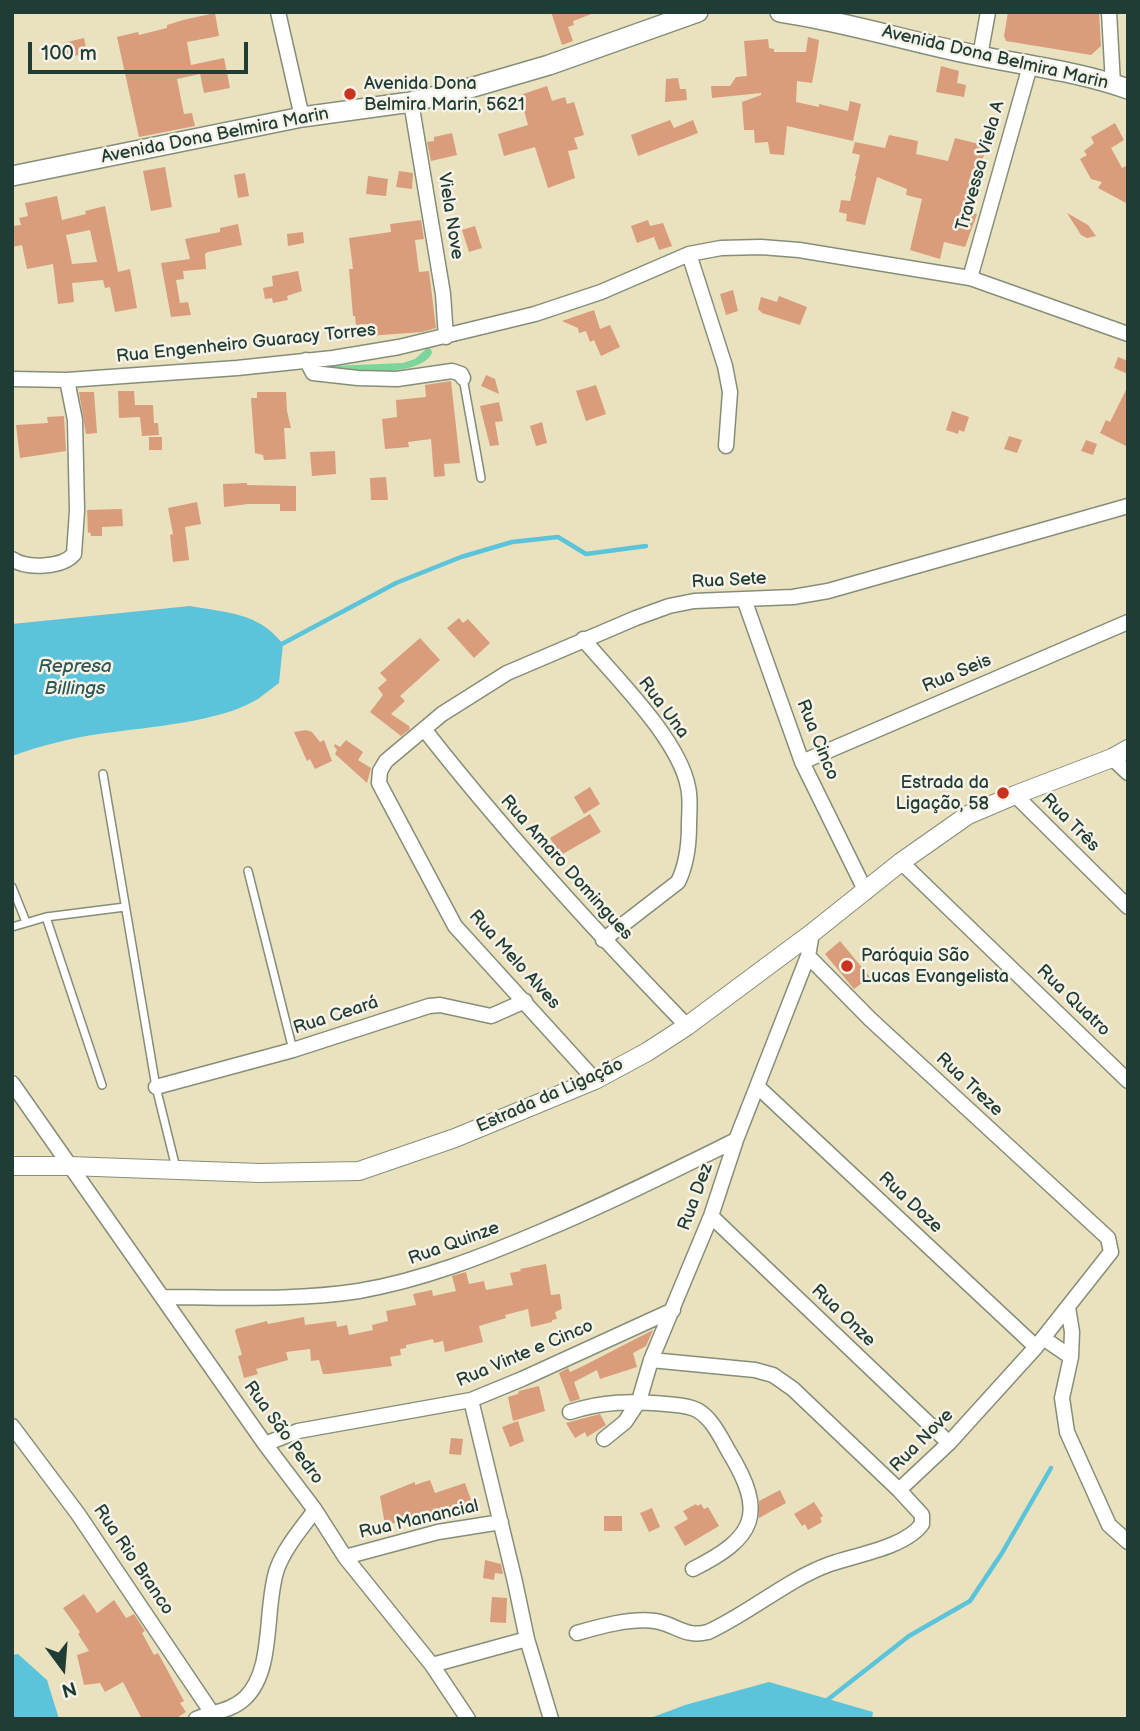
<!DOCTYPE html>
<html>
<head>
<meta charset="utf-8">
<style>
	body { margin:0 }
	#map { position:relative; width:1140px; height:1731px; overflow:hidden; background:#eae1be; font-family:"Balsamiq Sans",sans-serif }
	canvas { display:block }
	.frame { position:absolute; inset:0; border:14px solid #1f3d34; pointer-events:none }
	.north { position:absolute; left:28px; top:1633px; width:70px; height:70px; -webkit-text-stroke:5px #f7f3e8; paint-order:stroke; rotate:164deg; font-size:19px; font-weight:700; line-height:28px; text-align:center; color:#1f3d34 }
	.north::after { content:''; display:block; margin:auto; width:24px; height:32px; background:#1f3d34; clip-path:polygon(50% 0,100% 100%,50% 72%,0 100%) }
	.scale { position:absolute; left:28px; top:42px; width:220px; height:32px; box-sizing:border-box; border:4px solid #1f3d34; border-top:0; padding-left:9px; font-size:21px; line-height:24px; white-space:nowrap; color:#1f3d34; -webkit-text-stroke:5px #f7f3e8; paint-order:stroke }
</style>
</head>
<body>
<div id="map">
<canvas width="1140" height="1731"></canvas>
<div class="frame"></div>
<div class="north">N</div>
<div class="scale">100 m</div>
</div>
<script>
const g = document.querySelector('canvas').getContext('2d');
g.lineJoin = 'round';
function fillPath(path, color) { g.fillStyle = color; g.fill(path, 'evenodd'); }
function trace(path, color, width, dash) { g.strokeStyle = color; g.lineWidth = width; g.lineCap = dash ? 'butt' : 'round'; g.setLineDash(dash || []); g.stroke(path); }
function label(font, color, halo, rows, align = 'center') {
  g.font = font + ' "Balsamiq Sans",sans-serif'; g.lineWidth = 5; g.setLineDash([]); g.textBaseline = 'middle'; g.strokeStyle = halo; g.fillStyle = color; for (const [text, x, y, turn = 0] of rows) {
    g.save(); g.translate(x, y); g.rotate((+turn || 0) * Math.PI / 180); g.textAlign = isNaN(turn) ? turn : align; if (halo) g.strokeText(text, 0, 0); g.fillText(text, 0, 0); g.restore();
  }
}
fillPath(new Path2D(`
	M427 348 431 349 432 353C420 378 349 372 325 369L331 366 403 363 415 359Z`), '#7cd69c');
fillPath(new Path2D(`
	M190 606C227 613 258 612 283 644L279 683C272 688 265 694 258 699 221 722 149 727 106 733 74 737 43 745 12 756V624Z
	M18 1654 47 1680 59 1719H12V1655Z
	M769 1682 873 1712 872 1719H648L685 1705Z`), '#5cc4da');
trace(new Path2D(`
	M280 645 396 583 461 557 512 542 558 537 586 554 646 546
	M826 1701 909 1636 970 1601 1002 1553 1051 1468`), '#5cc4da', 4.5);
fillPath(new Path2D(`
	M551 12H594V13L573 21 574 25 568 27 573 41 562 45Z
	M1008 12H1099L1101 46 1091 55 1006 41 1004 36Z
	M215 13 219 36 187 42 191 65 224 58 230 88 204 93 200 74 177 79 184 114 192 113 195 126 139 137 117 37 138 32 139 35 167 28V25L183 20Z
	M808 37 819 40 817 56 812 83 797 81 796 102 819 107V104L848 111 850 101 861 104 853 141 787 126 784 155 770 154 768 142 755 143 754 130H744L742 102 761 95V93L712 98 711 86H730L736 77 747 76 744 41 768 39 769 48 774 49V52H806Z
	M84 38 87 53 66 58 63 43Z
	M941 66 959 71 957 83 966 85 964 97 936 92Z
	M678 78 680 89H686L687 100 665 102 666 79Z
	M547 86 552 101 565 97 567 104 574 102 584 135 574 138 578 149 568 151 575 178 548 188 535 147 504 156 498 134 528 125 520 95Z
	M670 120 674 128 693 120 698 133 638 156 631 135Z
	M1115 123 1124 140 1111 148 1122 168 1128 165V204L1098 188 1102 182 1091 179 1080 159 1087 155 1084 151 1094 143 1091 137Z
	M452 133 457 155 431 161 427 142 434 141V137Z
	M889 135 918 141 916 154 948 161 955 138 987 146 977 176 971 175 966 199 976 201 973 213 977 214 965 247 944 242 940 259 910 250 922 199 906 195 907 189 877 177 865 225 846 221 847 214 839 212 841 200 850 201 856 176H855L860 155 852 153 855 142 885 148Z
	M165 167 172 207 151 211 143 171Z
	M399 171 413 173 412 189 396 187Z
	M245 173 249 196 238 198 234 175Z
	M368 176 388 179 386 196 366 194Z
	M57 196 62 220 86 214 85 211 105 206 118 272 130 269 137 308 115 312 110 287 105 288 103 280 72 283 74 302 58 304 53 264 27 269 22 245 12 247V226L21 225 19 218 28 216 25 203ZM90 230 97 262 72 264 66 235Z
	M1067 213 1088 225 1096 236 1087 238 1081 235Z
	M421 220 424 239 415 240 419 272 429 271 436 328 422 332 368 336 367 324 356 325 355 316H353L349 269H353L349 238 391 232 390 224Z
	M648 220 650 226 663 223 672 246 659 250 654 237 637 243 631 226Z
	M238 224 242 245 208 252 205 254 206 269 183 271 184 279 176 280 180 303 188 302 191 315 171 317 161 263 190 259 185 239 220 232V228Z
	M475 226 482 248 469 252 462 230Z
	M303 232 304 243 288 246 287 234Z
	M298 271 302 291 287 296 288 300 273 303 272 298 265 299 263 288 273 286 272 276Z
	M733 290 738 311 726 315 720 294Z
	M779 296 807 307 800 325 762 313 758 309 761 297 777 302Z
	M594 310 600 329 610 325 620 347 601 356 594 340 590 342 586 331 579 333 578 328 562 321Z
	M1118 357 1128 361V374L1114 368Z
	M486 375 495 379 499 394 481 386Z
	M451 381 460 463 444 464 445 476 434 477 431 439 408 442 409 447 385 449 382 419 397 417 396 400 426 397 425 385Z
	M596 385 606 414 586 421 576 391Z
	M1128 386V447L1100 433 1106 420 1110 422Z
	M118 391H134L135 405H153L154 423H158L159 435 142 436 140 417 119 418Z
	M79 392H94L97 433 86 434 87 440Z
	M257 392H286L287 411 291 428H284L286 459 264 460 263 455 255 453 251 398H257Z
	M499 402 503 421 495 422 499 445 490 446 480 406Z
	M952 411 969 417 964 432 959 430 958 434 946 430Z
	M64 416 66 451 20 458 16 425 48 423 47 417Z
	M542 422 547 443 536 446 530 426Z
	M1009 436 1022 440 1017 453 1004 449Z
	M149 437H162V450H149Z
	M1086 440 1097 444 1093 455 1081 451Z
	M335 451 336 474 312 476 310 452Z
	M386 477 388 500H371L370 478Z
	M247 483V485L296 486V511H280V504H248L224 507 223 484Z
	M197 502 201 524 185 527 189 560 173 562 170 535 173 534 168 508Z
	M122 509 123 526 102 527V536H91L90 532 88 533 87 510Z
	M459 618 463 623 468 619 490 643 474 658 447 628Z
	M420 638 440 660 400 696 405 701 391 714 409 726 410 729 401 736 370 712 383 695 378 688 387 680 380 673Z
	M306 730 312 732 320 742 324 740 332 761 315 769 310 759 307 761 294 732Z
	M346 740 363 752 358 760 371 768 367 783 335 754 337 750 334 746 335 744 340 747Z
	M590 787 600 804 584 814 574 797Z
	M590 814 601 832 561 855 550 838Z
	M840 941 870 977 854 989 825 954Z
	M546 1264 551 1295 560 1294 562 1309 555 1312 557 1319 552 1320V1322L531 1327 528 1309 505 1315 506 1318 479 1326 483 1342 445 1352 443 1341 434 1343 433 1339 406 1345V1348L400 1349 401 1355 390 1357 392 1366 328 1374H323L319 1360 311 1361 310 1349 286 1352 288 1360 256 1369 258 1374 244 1378 238 1356 242 1355 235 1331 236 1329 267 1321 268 1324 304 1317 305 1325 336 1321 337 1327 347 1325 349 1335 373 1330 372 1325 388 1321 386 1311 416 1305 413 1294 432 1290 433 1296 456 1291 452 1276 466 1272 469 1284 484 1281 486 1290 513 1285 510 1273 521 1271 520 1269Z
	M653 1330 646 1346 633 1353 637 1367 600 1379 597 1370 574 1382 580 1399 570 1402 559 1373 568 1368 570 1372 581 1367Z
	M539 1386 545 1411 513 1421 508 1397 518 1394 519 1391Z
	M600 1414 606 1425 587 1437 585 1432 575 1438 566 1423Z
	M518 1421 524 1441 510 1447 502 1427Z
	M451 1438 463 1439 461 1455 449 1454Z
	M430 1480 435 1493 465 1483 475 1511 454 1519 452 1513 409 1527 407 1520 385 1525 380 1496 415 1482V1485Z
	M780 1490 786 1503 759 1518V1501Z
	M814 1502 823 1516 820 1518 822 1522 808 1530 805 1524 802 1526 794 1514Z
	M696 1504 697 1506 701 1504 704 1509 708 1507 719 1526 685 1546 674 1527 688 1519 683 1511Z
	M652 1508 660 1527 649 1532 640 1513Z
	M604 1516H622V1531H604Z
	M485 1560 501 1564 503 1574 495 1573 494 1580 483 1578Z
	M84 1594 97 1613 114 1600 126 1618 134 1614 145 1631 142 1633 154 1655 158 1653 184 1701 180 1703 186 1712 175 1719H142L123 1682 105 1692 100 1683 84 1685 77 1655 89 1651 78 1634 80 1632 63 1608Z
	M492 1597 507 1598 506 1623 490 1622Z`), '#d99d7c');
const service = new Path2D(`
	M463 378 481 478
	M103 774 156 1087 176 1168
	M248 871 293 1050
	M12 887 26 922
	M46 917 102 1085
	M12 927 46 917 125 907`);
const minor = new Path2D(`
	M278 12 302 117
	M1109 12 1113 84
	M980 56 988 12
	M411 102 443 294 446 337
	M689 254 725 366 730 392 726 446
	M970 278 1030 66
	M306 360 313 373 358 378 397 379 452 371 461 374 463 378
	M12 379 67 380 237 368 333 358 399 347 535 314 601 292 689 254 721 248 761 247 799 250 970 278 1128 334
	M12 559C26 569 62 568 74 554L77 511 75 420 67 380
	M744 599 802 762 866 892
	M583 639C615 677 679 739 688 787 691 799 689 813 689 825 689 843 686 866 678 882L603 940
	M424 729C506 834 595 931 687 1026
	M1112 758 1128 773
	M802 762 1128 622
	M1015 795 1128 907
	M901 862 1128 1081
	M595 1080 455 926 379 783 380 771 386 761 442 714 507 673 636 618 669 606 694 601 793 597 828 591 1128 506
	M12 1083 265 1444 315 1510 345 1557 432 1665 468 1719
	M156 1087 293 1050 429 1006 440 1005 491 1016 525 1001
	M758 1087 1036 1347
	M711 1216 949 1443
	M163 1297C228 1297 294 1301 359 1291 422 1280 481 1257 540 1232 607 1204 671 1172 736 1140
	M1068 1307 1072 1332 1071 1357 1062 1398 1067 1432 1109 1525 1128 1542
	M1043 1338 1071 1357
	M651 1360 755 1370 773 1375 793 1389 899 1490 949 1443 1036 1347 1111 1252 1108 1238 870 1019 808 956 812 933
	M471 1400 515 1582 527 1639 551 1719
	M570 1412C603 1401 632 1401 666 1404 676 1405 687 1405 697 1410 712 1418 721 1438 729 1452 767 1514 755 1538 693 1569
	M12 1426 78 1514 216 1719
	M604 1439 625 1422 639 1401 651 1360 711 1216 736 1140 808 956
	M265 1444 298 1431 471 1400 522 1379 673 1310
	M345 1557 438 1532 501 1522
	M577 1633C601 1626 630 1618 655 1621 676 1624 684 1638 708 1632 750 1613 786 1580 830 1564 856 1555 906 1547 922 1524V1515L899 1490
	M432 1665 527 1639
	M196 1719C212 1712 232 1711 245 1698 275 1670 264 1607 277 1569 285 1547 302 1528 315 1510`);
const tertiary = new Path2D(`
	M12 1166H69L260 1173 359 1171 455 1138 595 1080 647 1052 687 1026 812 933 901 862 968 815 1015 795 1112 758 1128 749`);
const secondary = new Path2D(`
	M780 12C848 22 913 43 980 56 1030 66 1081 72 1128 89
	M12 176 302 117 411 102 470 88 549 65 698 12`);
trace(service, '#848f79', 10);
trace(minor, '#848f79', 17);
trace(tertiary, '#848f79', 20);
trace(secondary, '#848f79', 22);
trace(service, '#fff', 7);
trace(minor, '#fff', 14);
trace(tertiary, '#fff', 18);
trace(secondary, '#fff', 19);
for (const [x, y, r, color] of [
	[350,94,7,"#c8321e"],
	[1003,793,7,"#c8321e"],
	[847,966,7,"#c8321e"]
]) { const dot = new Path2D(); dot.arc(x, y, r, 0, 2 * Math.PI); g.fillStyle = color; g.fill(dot); trace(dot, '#f7f3e8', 2.5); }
label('18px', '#1f3d34', '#f7f3e8', [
	["Avenida Dona Belmira Marin",995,58,13],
	["Avenida Dona Belmira Marin",215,136,-11],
	["Travessa Viela A",981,166,-74],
	["Viela Nove",450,216,81],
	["Rua Engenheiro Guaracy Torres",246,344,-6],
	["Rua Sete",729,581,-3],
	["Rua Seis",957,674,-23],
	["Rua Una",663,708,53],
	["Rua Cinco",817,740,68],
	["Rua Três",1070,823,45],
	["Rua Amaro Domingues",566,868,48],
	["Rua Melo Alves",514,960,48],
	["Rua Quatro",1073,1001,44],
	["Rua Ceará",336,1016,-18],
	["Rua Treze",969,1085,43],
	["Estrada da Ligação",550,1096,-24],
	["Rua Dez",696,1197,-70],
	["Rua Doze",910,1203,43],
	["Rua Quinze",454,1244,-20],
	["Rua Onze",843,1316,44],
	["Rua Vinte e Cinco",525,1354,-23],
	["Rua São Pedro",283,1433,54],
	["Rua Nove",922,1441,-45],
	["Rua Manancial",419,1520,-13],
	["Rua Rio Branco",133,1560,56]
]);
label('18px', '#1f3d34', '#f7f3e8', [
	["Avenida Dona",364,84],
	["Belmira Marin, 5621",364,105],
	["Estrada da",989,783,"right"],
	["Ligação, 58",989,804,"right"],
	["Paróquia São",861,956],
	["Lucas Evangelista",861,977]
], 'left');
label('italic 19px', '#2b5855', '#f7f3e8', [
	["Represa",75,667],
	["Billings",75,689]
]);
</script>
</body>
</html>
